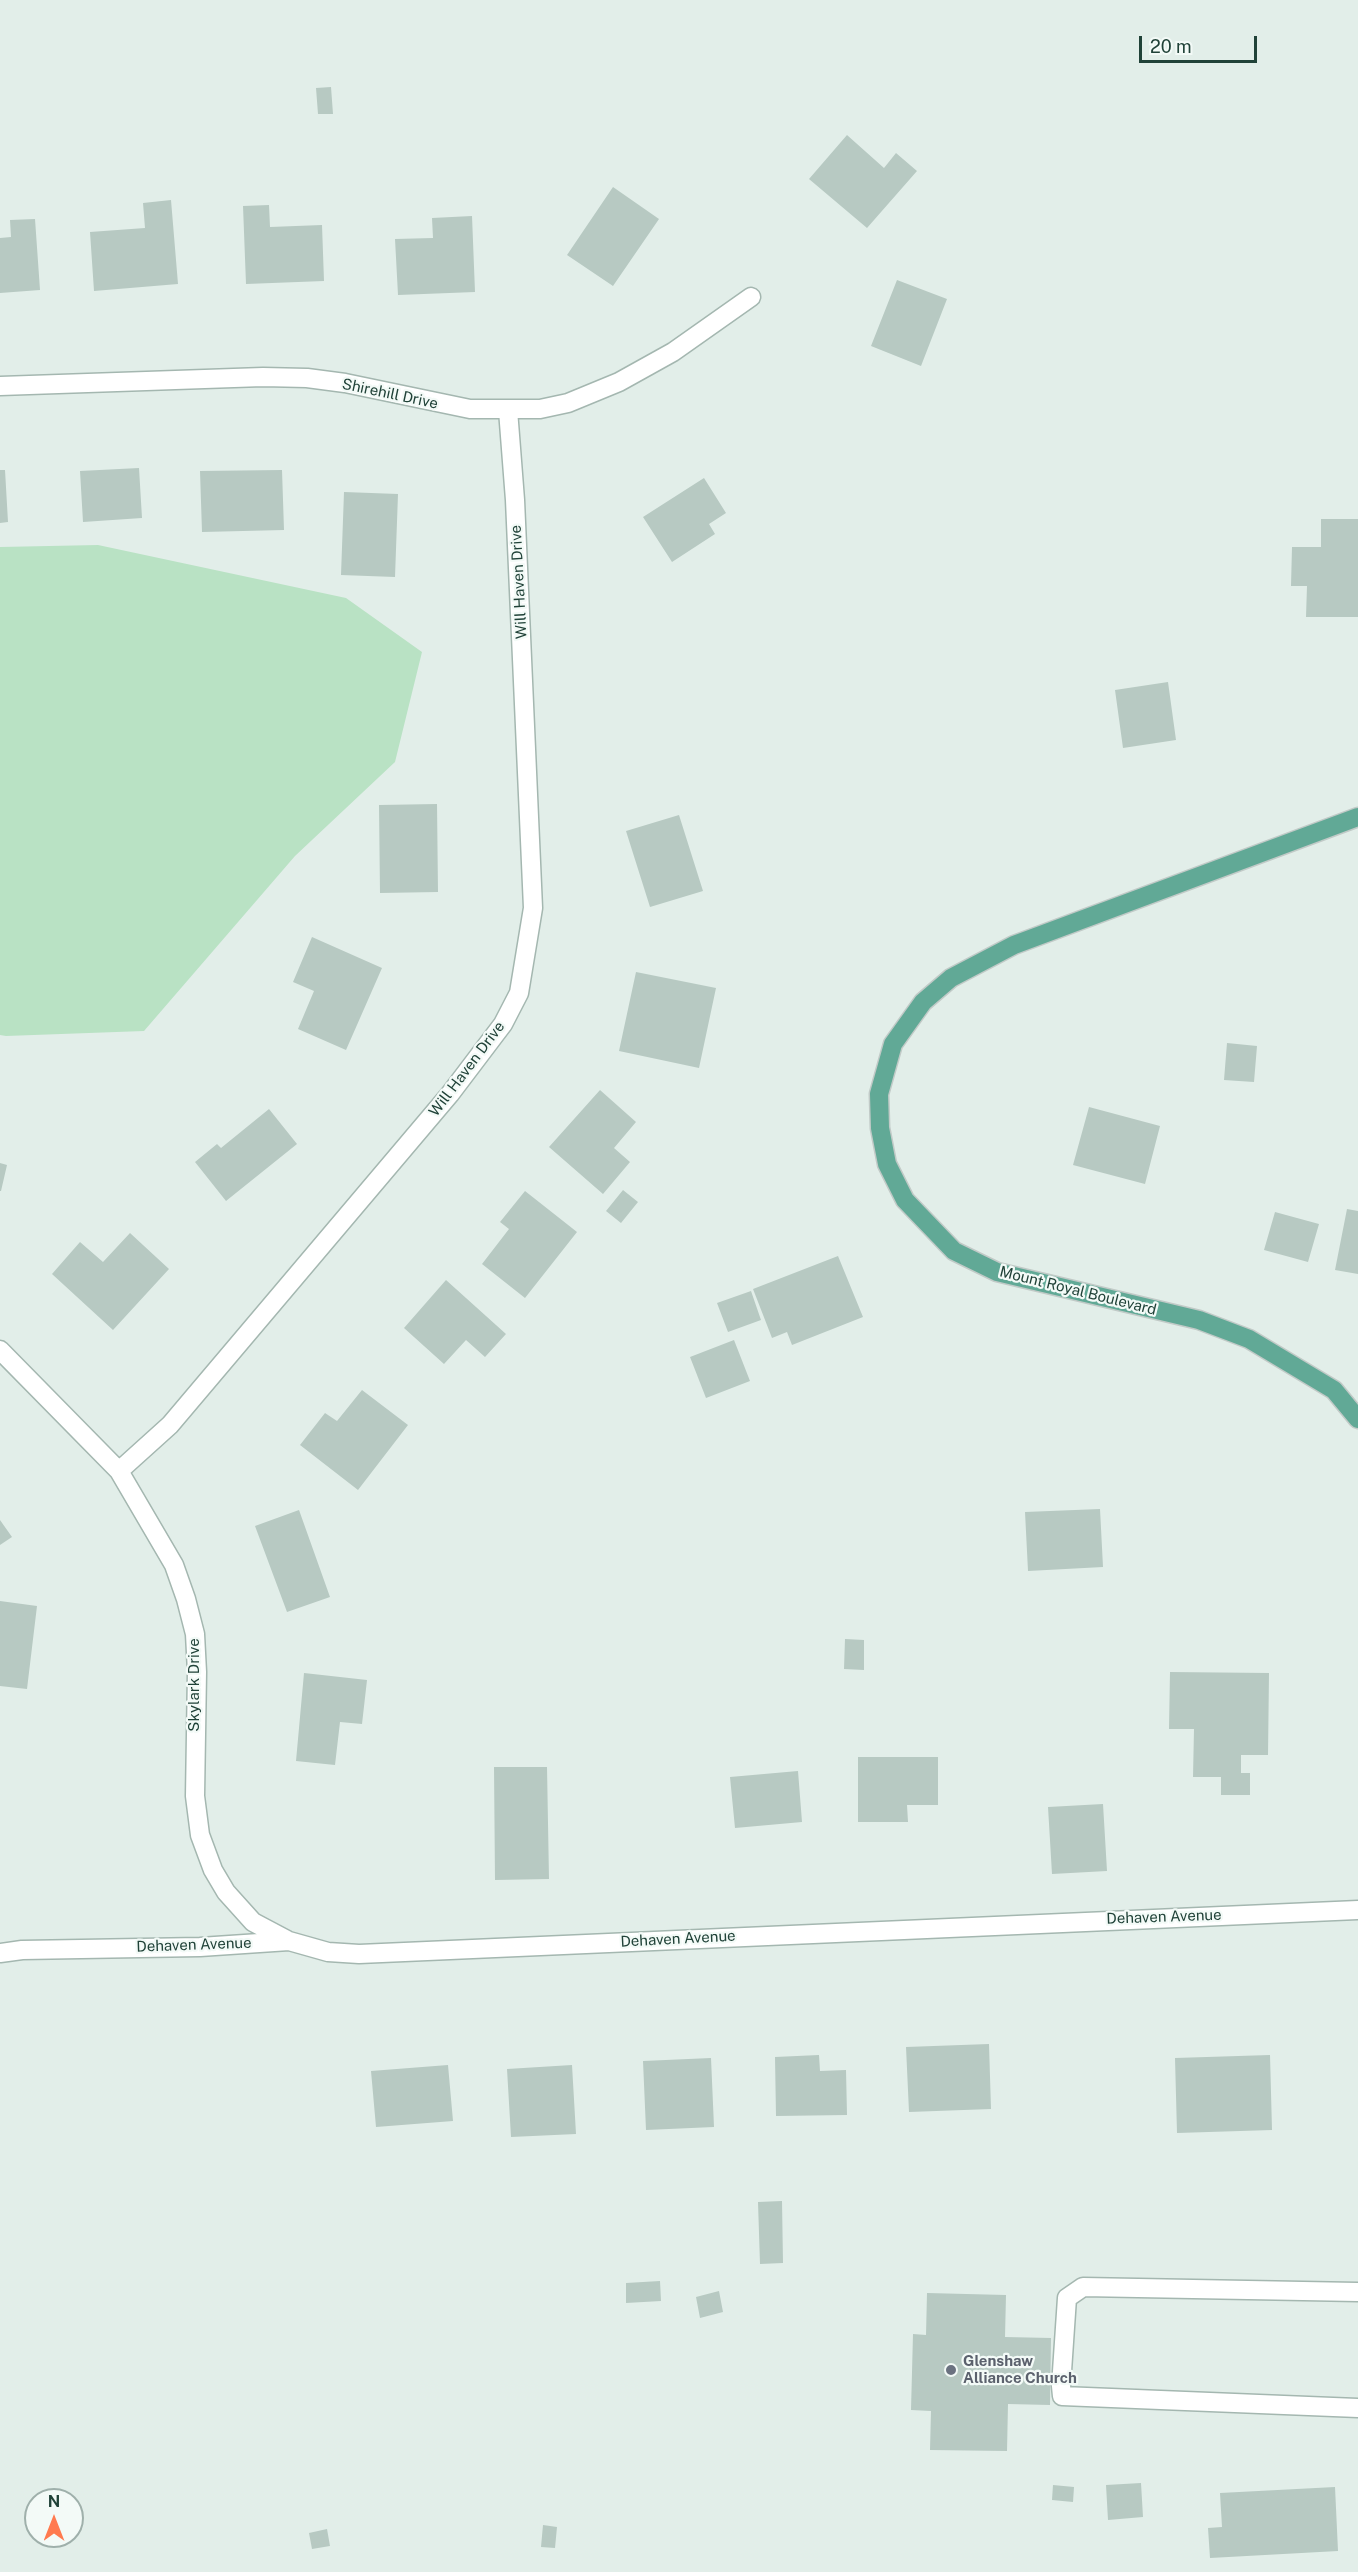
<!DOCTYPE html>
<html>
<head>
<meta charset="utf-8">
<style>
	body { margin:0 }
	#map { position:relative; width:1358px; height:2572px; overflow:hidden; background:#e2eee9; font-family:"Public Sans",sans-serif }
	canvas { display:block }
	.north { position:absolute; left:24px; top:2488px; width:60px; height:60px; box-sizing:border-box; background:#f3faf7; border:2px solid #9fb0ab; border-radius:50%; rotate:0deg; font-size:16px; font-weight:700; line-height:24px; text-align:center; color:#204238 }
	.north::after { content:''; display:block; margin:auto; width:21px; height:27px; background:#ff7a4f; clip-path:polygon(50% 0,100% 100%,50% 72%,0 100%) }
	.scale { position:absolute; left:1139px; top:36px; width:118px; height:27px; box-sizing:border-box; border:3px solid #204238; border-top:0; padding-left:8px; font-size:18px; line-height:21px; white-space:nowrap; color:#204238; -webkit-text-stroke:4px #f3faf7; paint-order:stroke }
</style>
</head>
<body>
<div id="map">
<canvas width="1358" height="2572"></canvas>
<div class="north">N</div>
<div class="scale">20 m</div>
</div>
<script>
const g = document.querySelector('canvas').getContext('2d');
g.lineJoin = 'round';
function fillPath(path, color) { g.fillStyle = color; g.fill(path, 'evenodd'); }
function trace(path, color, width, dash) { g.strokeStyle = color; g.lineWidth = width; g.lineCap = dash ? 'butt' : 'round'; g.setLineDash(dash || []); g.stroke(path); }
function label(font, color, halo, rows, align = 'center') {
  g.font = font + ' "Public Sans",sans-serif'; g.lineWidth = 4.5; g.setLineDash([]); g.textBaseline = 'middle'; g.strokeStyle = halo; g.fillStyle = color; for (const [text, x, y, turn = 0] of rows) {
    g.save(); g.translate(x, y); g.rotate((+turn || 0) * Math.PI / 180); g.textAlign = isNaN(turn) ? turn : align; if (halo) g.strokeText(text, 0, 0); g.fillText(text, 0, 0); g.restore();
  }
}
fillPath(new Path2D(`
	M98 545 346 598 422 652 395 762 295 856 144 1031 6 1036 0 1035V547Z`), '#b9e2c4');
fillPath(new Path2D(`
	M331 87 333 114H318L316 88Z
	M847 135 884 168 896 153 917 171 867 228 809 179Z
	M613 187 659 219 613 286 567 255Z
	M171 200 178 284 94 291 90 232 145 228 143 203Z
	M269 205 270 227 322 225 324 281 246 284 243 206Z
	M472 216 475 292 398 295 395 239 433 238 432 218Z
	M35 219 40 290 0 293V238L11 237 10 220Z
	M897 280 947 299 921 366 871 346Z
	M139 468 142 518 83 522 80 471Z
	M0 470H5L8 522 0 523Z
	M282 470 284 530 202 532 200 471Z
	M704 478 726 513 709 524 715 534 672 562 643 517Z
	M344 492 398 494 395 577 341 575Z
	M1321 519H1358V617H1306L1307 586H1291L1292 547H1321Z
	M1168 682 1176 740 1123 748 1115 690Z
	M437 804 438 892 380 893 379 805Z
	M679 815 703 891 650 907 626 831Z
	M312 937 382 968 346 1050 298 1029 314 991 293 982Z
	M636 972 716 988 699 1068 619 1051Z
	M1227 1043 1257 1046 1254 1082 1224 1080Z
	M600 1090 636 1122 614 1148 630 1162 603 1194 549 1147Z
	M1089 1107 1160 1126 1145 1184 1073 1165Z
	M269 1109 297 1144 226 1201 195 1162 217 1144 221 1148Z
	M0 1163 7 1165 1 1191H0Z
	M623 1190 638 1202 621 1223 606 1211Z
	M525 1191 577 1232 525 1298 482 1264 509 1229 500 1222Z
	M1347 1209 1358 1211V1274L1335 1270Z
	M1275 1212 1319 1224 1308 1262 1264 1250Z
	M130 1233 169 1269 113 1330 52 1274 80 1242 103 1262Z
	M838 1256 863 1317 792 1345 787 1332 772 1338 753 1289Z
	M446 1280 506 1334 485 1357 466 1340 444 1364 404 1328Z
	M751 1291 761 1320 728 1332 717 1303Z
	M734 1340 750 1381 706 1398 690 1357Z
	M362 1390 408 1425 358 1490 300 1445 325 1413 337 1421Z
	M1100 1509 1103 1567 1028 1571 1025 1512Z
	M299 1510 330 1597 287 1612 255 1526Z
	M0 1520 12 1537 0 1545Z
	M0 1601 37 1606 27 1689 0 1686Z
	M845 1639 864 1640V1670L844 1669Z
	M1170 1672 1269 1673 1268 1755H1241V1773H1250V1795H1221V1777H1193L1194 1729H1169Z
	M304 1673 367 1680 362 1724 340 1722 335 1765 296 1761Z
	M858 1757H938V1805H907L908 1822H858Z
	M494 1767H547L549 1879 495 1880Z
	M798 1771 802 1822 735 1828 730 1777Z
	M1103 1804 1107 1871 1052 1874 1048 1807Z
	M989 2044 991 2109 909 2112 906 2047Z
	M819 2055 820 2071 846 2070 847 2115 776 2116 775 2057Z
	M1270 2055 1272 2130 1177 2133 1175 2058Z
	M711 2058 714 2127 646 2130 643 2061Z
	M448 2065 453 2121 376 2127 371 2071Z
	M572 2065 576 2134 511 2137 507 2069Z
	M782 2201 783 2263 760 2264 758 2202Z
	M660 2281 661 2301 626 2303V2283Z
	M719 2291 723 2312 700 2318 696 2297Z
	M927 2293 1006 2295 1005 2337 1051 2338 1050 2405 1008 2404 1007 2451 930 2450 931 2411 911 2410 913 2334 926 2335Z
	M1141 2483 1143 2517 1108 2520 1106 2485Z
	M1053 2485 1074 2487 1073 2502 1052 2500Z
	M1335 2487 1338 2551 1210 2558 1208 2528 1222 2527 1220 2493Z
	M543 2525 557 2527 555 2548 541 2547Z
	M327 2529 330 2546 312 2549 309 2533Z`), '#b7c9c2');
const minor = new Path2D(`
	M0 386 263 377 307 378 345 383 470 409H540L568 403 619 382 673 352 751 297
	M0 1350 119 1471 174 1565 186 1599 195 1634 197 1672 195 1796 200 1835 213 1870 226 1892 253 1922 287 1940
	M119 1471 170 1425 450 1094 503 1024 519 993 533 908 515 500 508 410
	M0 1953 22 1950 200 1947 289 1941 328 1952 359 1954 1358 1910
	M1358 2292 1083 2287 1067 2298 1061 2386 1062 2396 1358 2408`);
const major = new Path2D(`
	M1358 817 1014 945 951 978 923 1002 893 1044 879 1094 880 1128 887 1164 905 1200 954 1251 997 1272 1199 1320 1249 1339 1334 1390 1358 1419`);
trace(minor, '#a4b7b0', 21);
trace(major, '#c1cac7', 21);
trace(minor, '#fff', 18);
trace(major, '#61a996', 18);
for (const [x, y, r, color] of [
	[951,2370,6,"#6b7280"]
]) { const dot = new Path2D(); dot.arc(x, y, r, 0, 2 * Math.PI); g.fillStyle = color; g.fill(dot); trace(dot, '#f3faf7', 2); }
label('15px', '#204238', '#f3faf7', [
	["Shirehill Drive",390,394,12],
	["Will Haven Drive",519,582,-93],
	["Will Haven Drive",467,1069,-53],
	["Mount Royal Boulevard",1078,1291,14],
	["Skylark Drive",194,1685,-90],
	["Dehaven Avenue",1164,1917,-2],
	["Dehaven Avenue",678,1939,-3],
	["Dehaven Avenue",194,1945,-2]
]);
label('bold 15px', '#5b616d', '#f3faf7', [
	["Glenshaw",963,2361],
	["Alliance Church",963,2378]
], 'left');
</script>
</body>
</html>
